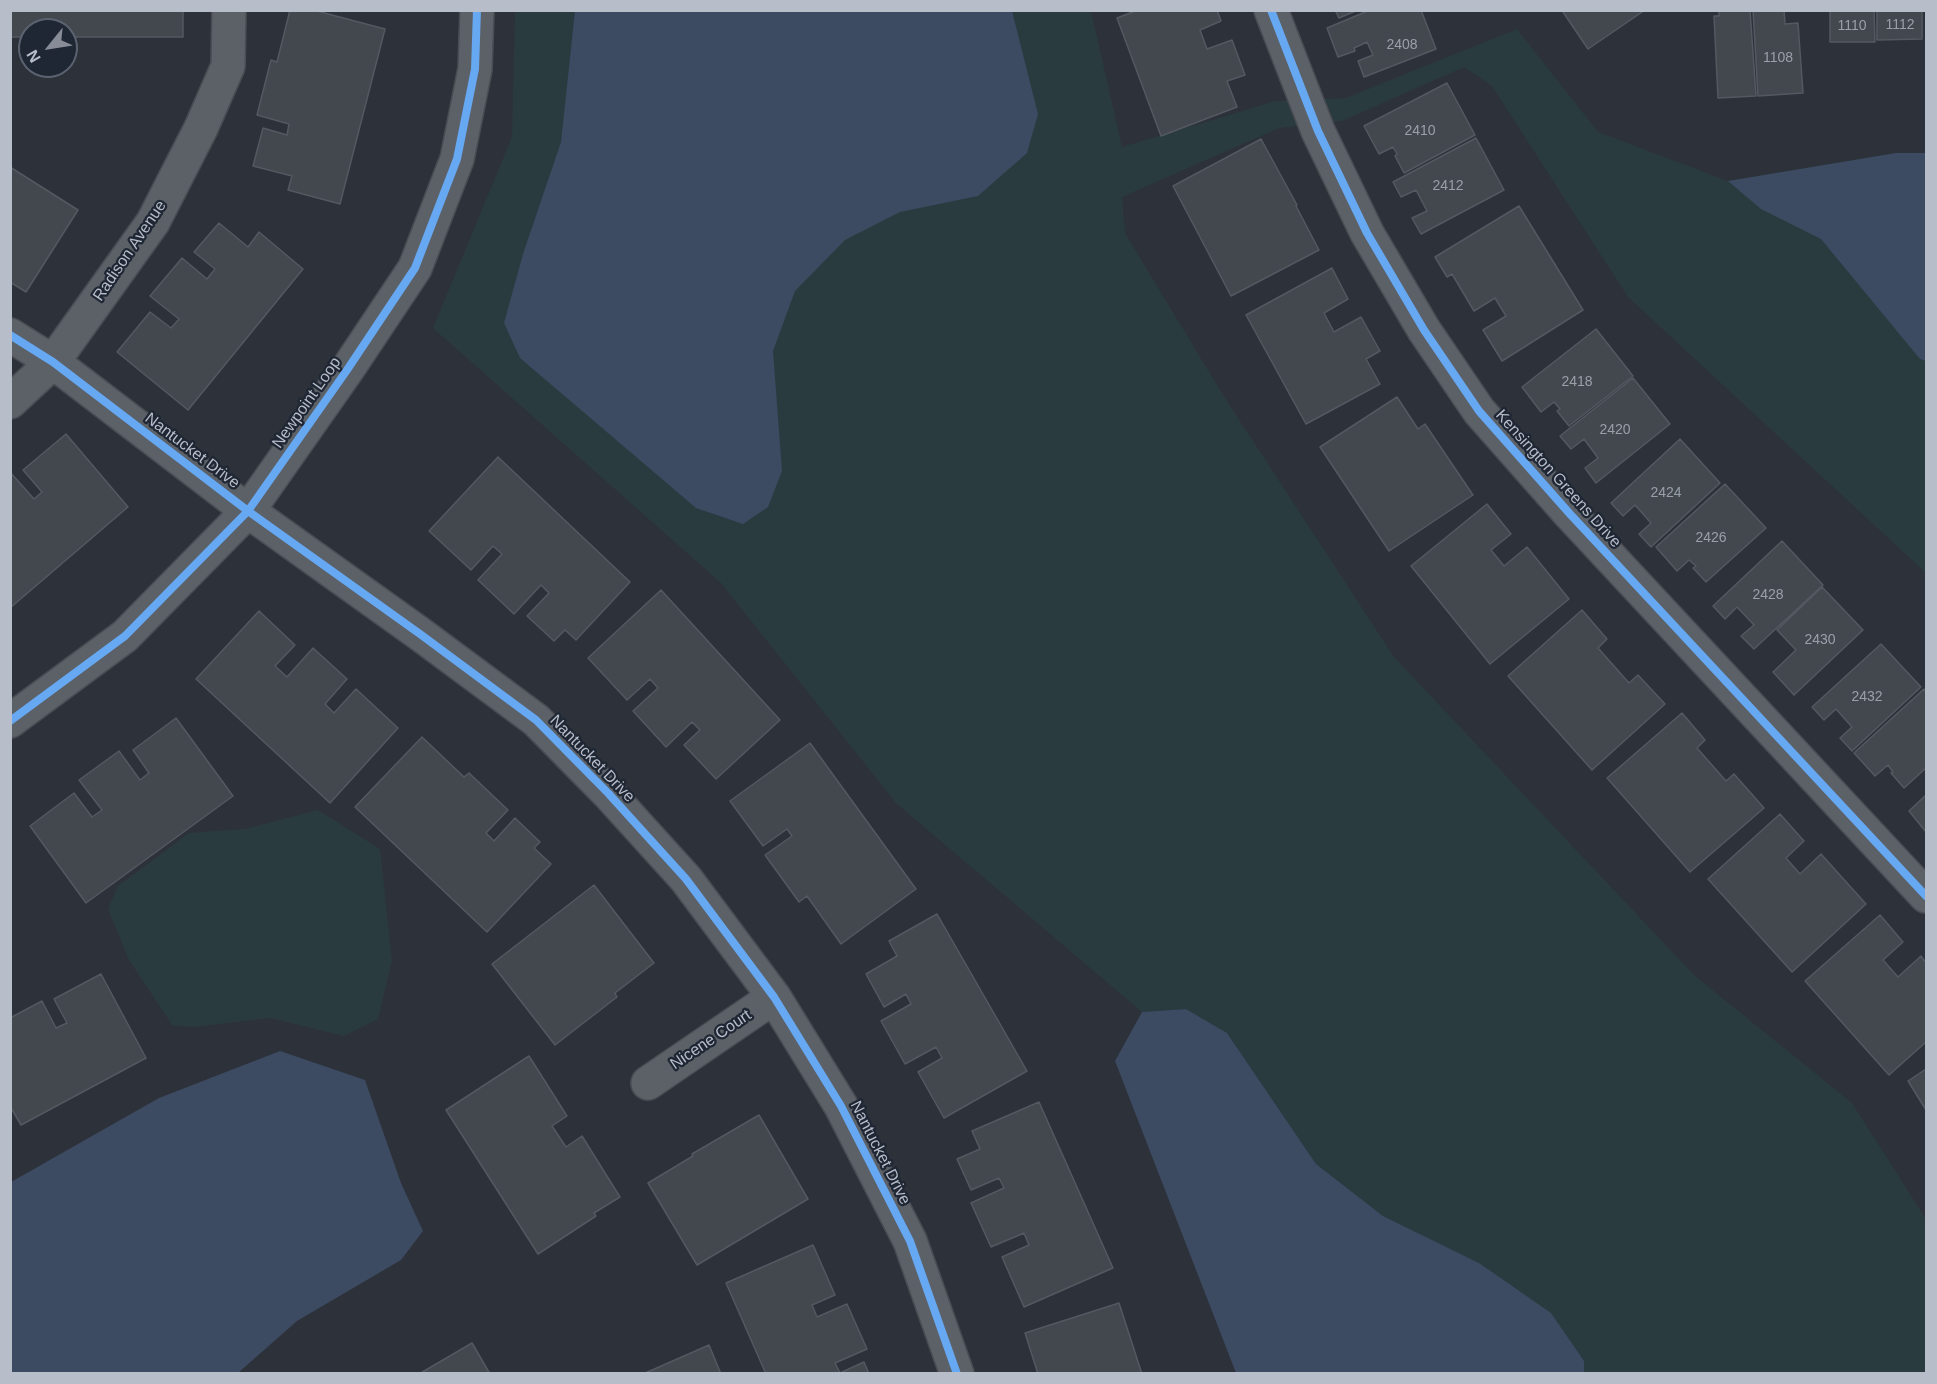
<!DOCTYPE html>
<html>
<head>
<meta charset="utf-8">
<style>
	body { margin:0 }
	#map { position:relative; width:1937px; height:1384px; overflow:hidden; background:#2d3139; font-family:Arial,sans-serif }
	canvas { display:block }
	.frame { position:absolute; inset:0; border:12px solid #b7bdc9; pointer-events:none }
	.north { position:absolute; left:18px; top:18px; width:60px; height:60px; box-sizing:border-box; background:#1f2734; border:2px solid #5c6370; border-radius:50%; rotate:240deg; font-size:16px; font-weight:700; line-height:24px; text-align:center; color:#b7bdc9 }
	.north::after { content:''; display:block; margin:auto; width:21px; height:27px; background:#878c97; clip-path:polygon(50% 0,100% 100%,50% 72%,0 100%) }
</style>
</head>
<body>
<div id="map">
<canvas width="1937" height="1384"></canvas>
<div class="frame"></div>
<div class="north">N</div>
</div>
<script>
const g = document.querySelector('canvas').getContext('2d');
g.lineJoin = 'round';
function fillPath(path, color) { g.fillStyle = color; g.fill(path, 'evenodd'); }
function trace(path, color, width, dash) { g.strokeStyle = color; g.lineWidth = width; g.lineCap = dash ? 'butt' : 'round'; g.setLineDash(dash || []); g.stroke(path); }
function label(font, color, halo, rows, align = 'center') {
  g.font = font + ' Arial,sans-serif'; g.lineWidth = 4.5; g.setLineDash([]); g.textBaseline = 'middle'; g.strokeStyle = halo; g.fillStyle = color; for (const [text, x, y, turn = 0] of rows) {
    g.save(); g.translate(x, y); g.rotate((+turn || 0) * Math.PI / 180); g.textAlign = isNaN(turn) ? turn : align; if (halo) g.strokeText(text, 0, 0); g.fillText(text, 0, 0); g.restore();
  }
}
fillPath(new Path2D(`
	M515 11H1091L1122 147 1276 101 1346 98 1517 29 1598 132 1728 181 1896 153H1926V573L1628 297 1492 86 1464 67 1342 121 1279 128 1122 197 1125 233 1223 395 1394 657 1694 975 1852 1103 1926 1219V1373H1584V1361L1479 1263 1383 1216 1316 1164 1227 1033 1186 1009 1142 1012 896 803 721 583 433 328 512 137Z
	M318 810 380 849 392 961 378 1019 344 1036 270 1018 193 1027 172 1025 129 960 108 909 118 886 189 833 245 829Z`), '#2a3b3f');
fillPath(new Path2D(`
	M575 11H1012L1038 114 1027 153 978 196 900 212 845 240 795 291 773 351 782 471 768 507 743 524 696 508 520 358 504 323 523 254 561 142Z
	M1896 153H1926V361L1920 359 1821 239 1761 209 1728 181Z
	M1186 1009 1227 1033 1316 1164 1383 1216 1479 1263 1551 1313 1584 1361V1373H1236L1115 1061 1142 1012Z
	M280 1051 365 1080 401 1183 423 1231 401 1260 297 1321 238 1373H11V1182L159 1098Z`), '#3c4a62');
const building = new Path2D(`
	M10 10H183V37H66V30H30V37H10Z
	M290 10H313L385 29 340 204 288 190 292 176 253 166 263 128 287 135 289 124 257 115 271 60 277 62Z
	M1138 10H1217L1221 21 1200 30 1207 49 1232 40 1245 75 1227 81 1237 107 1161 136 1117 18Z
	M1335 10H1358L1339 18Z
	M1370 10H1421L1436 49 1364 77 1358 61 1373 55 1367 42 1354 48 1355 51 1338 57 1327 28Z
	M1565 10H1645L1588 49 1563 12Z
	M1719 10H1750L1756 96 1718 98 1714 16H1719Z
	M1753 10H1784L1785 24 1798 23 1803 93 1758 96Z
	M1830 10H1874L1875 42H1830Z
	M1877 10H1922V39L1877 40Z
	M1447 83 1475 135 1404 173 1395 156 1397 154 1393 147 1379 154 1364 126Z
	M1476 138 1504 190 1421 234 1412 218 1427 211 1416 190 1401 197 1393 182Z
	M1261 139 1297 205 1296 206 1319 250 1231 296 1173 186Z
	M10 167 78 210 26 292 10 282Z
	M1519 206 1583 310 1502 361 1483 330 1506 316 1495 298 1474 311 1452 274 1447 277 1435 257Z
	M219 223 248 247 259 232 303 269 188 410 117 352 150 312 171 328 179 319 150 296 182 258 207 279 215 269 194 252Z
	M1332 268 1348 299 1324 313 1334 332 1361 317 1380 351 1366 359 1380 384 1306 424 1246 315Z
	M1596 329 1633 376 1569 426 1557 411 1560 409 1554 402 1541 412 1522 387Z
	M1633 378 1670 424 1596 483 1585 468 1598 458 1584 439 1571 449 1560 436Z
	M1397 397 1418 429 1425 424 1473 495 1389 551 1320 447Z
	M66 434 128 507 10 608V472L34 499 42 492 23 470Z
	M1680 439 1720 483 1651 547 1639 534 1651 523 1635 505 1623 516 1611 503Z
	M498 457 630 582 576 640 565 630 554 641 527 616 549 593 541 585 514 614 478 580 502 554 493 546 471 570 429 531Z
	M1725 484 1766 528 1706 582 1693 568 1696 566 1689 560 1677 571 1656 547Z
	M1487 504 1511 534 1491 550 1504 566 1527 547 1569 599 1490 664 1411 566Z
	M1782 541 1823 585 1754 649 1741 636 1754 625 1737 607 1725 619 1713 606Z
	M1822 587 1863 630 1794 695 1773 672 1796 650 1777 630Z
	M661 590 780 720 716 779 684 745 700 730 692 722 666 747 633 711 658 688 650 679 627 700 588 658Z
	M1582 610 1607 639 1598 648 1629 683 1638 675 1665 704 1592 770 1508 676Z
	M259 611 295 645 275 666 287 677 313 648 347 679 325 704 334 713 356 689 398 728 330 803 196 679Z
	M1881 644 1921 687 1852 751 1840 738 1852 727 1836 709 1824 720 1812 707Z
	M1924 689 1926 693V768L1904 788 1891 773 1893 772 1888 765 1875 776 1854 753Z
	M1682 713 1705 740 1697 748 1726 781 1734 774 1764 808 1690 872 1607 778Z
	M176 718 233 796 86 903 30 826 74 793 92 817 102 810 79 780 119 751 140 780 149 773 133 750Z
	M422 737 464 777 469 773 508 810 486 833 494 841 515 818 540 842 534 848 551 864 487 932 355 807Z
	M810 743 916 889 841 944 807 896 799 902 765 855 792 836 787 829 763 846 730 801Z
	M1926 795V832L1909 811Z
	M1780 814 1804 841 1786 858 1800 874 1821 854 1866 904 1792 972 1708 879Z
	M594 885 654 963 615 993 617 997 555 1045 492 964Z
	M937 914 1027 1071 944 1118 918 1072 942 1058 936 1047 905 1064 881 1021 911 1004 906 994 884 1007 866 974 897 956 889 941Z
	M1880 915 1903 942 1883 960 1898 977 1921 956 1926 963V1042L1889 1075 1805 981Z
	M101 974 146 1058 21 1125 10 1106V1018L42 1001 56 1028 67 1023 54 999Z
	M529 1056 567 1116 552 1126 566 1147 582 1136 620 1197 594 1213 596 1216 538 1254 446 1110Z
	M1926 1069V1110L1908 1081Z
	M1039 1102 1113 1268 1024 1307 1002 1257 1029 1245 1024 1233 991 1247 971 1203 1004 1188 999 1178 971 1190 957 1159 980 1149 972 1131Z
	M759 1115 808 1199 697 1265 648 1183 693 1156 692 1154Z
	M813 1245 835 1295 812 1305 817 1317 847 1304 867 1349 835 1363 840 1373 864 1362 869 1374H766L726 1283Z
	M1119 1303 1142 1374H1038L1025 1333Z
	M472 1343 490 1374H419Z
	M709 1345 721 1374H643Z`);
fillPath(building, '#43474e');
trace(building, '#545961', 1.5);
const minor = new Path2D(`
	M1271 10 1318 131 1367 233 1424 330 1479 411 1570 514 1926 896
	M10 335 53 362 248 511 420 634 536 720 608 793 686 879 774 997 841 1106 910 1241 957 1374
	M10 402 53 362 153 222 201 128 228 66 229 10
	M10 721 125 636 248 511 347 370 415 268 457 159 475 69 477 10
	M648 1083 774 997`);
trace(minor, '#494c52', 36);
trace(minor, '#5c6067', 33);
trace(new Path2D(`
	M1271 10 1318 131 1367 233 1424 330 1479 411 1570 514 1926 896
	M10 335 53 362 248 511 420 634 536 720 608 793 686 879 774 997 841 1106 910 1241 957 1374
	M10 721 125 636 248 511 347 370 415 268 457 159 475 69 477 10`), '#66a8f1', 8);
label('14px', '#9aa0aa', null, [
	["1112",1900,25],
	["1110",1852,26],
	["2408",1402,45],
	["1108",1778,58],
	["2410",1420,131],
	["2412",1448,186],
	["2418",1577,382],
	["2420",1615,430],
	["2424",1666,493],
	["2426",1711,538],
	["2428",1768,595],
	["2430",1820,640],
	["2432",1867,697]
]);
label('16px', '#b7bdc9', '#1f2734', [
	["Radison Avenue",130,251,-56],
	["Newpoint Loop",307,403,-55],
	["Nantucket Drive",192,451,37],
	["Kensington Greens Drive",1558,479,48],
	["Nantucket Drive",592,759,46],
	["Nicene Court",711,1040,-34],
	["Nantucket Drive",880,1153,63]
]);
</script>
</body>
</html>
